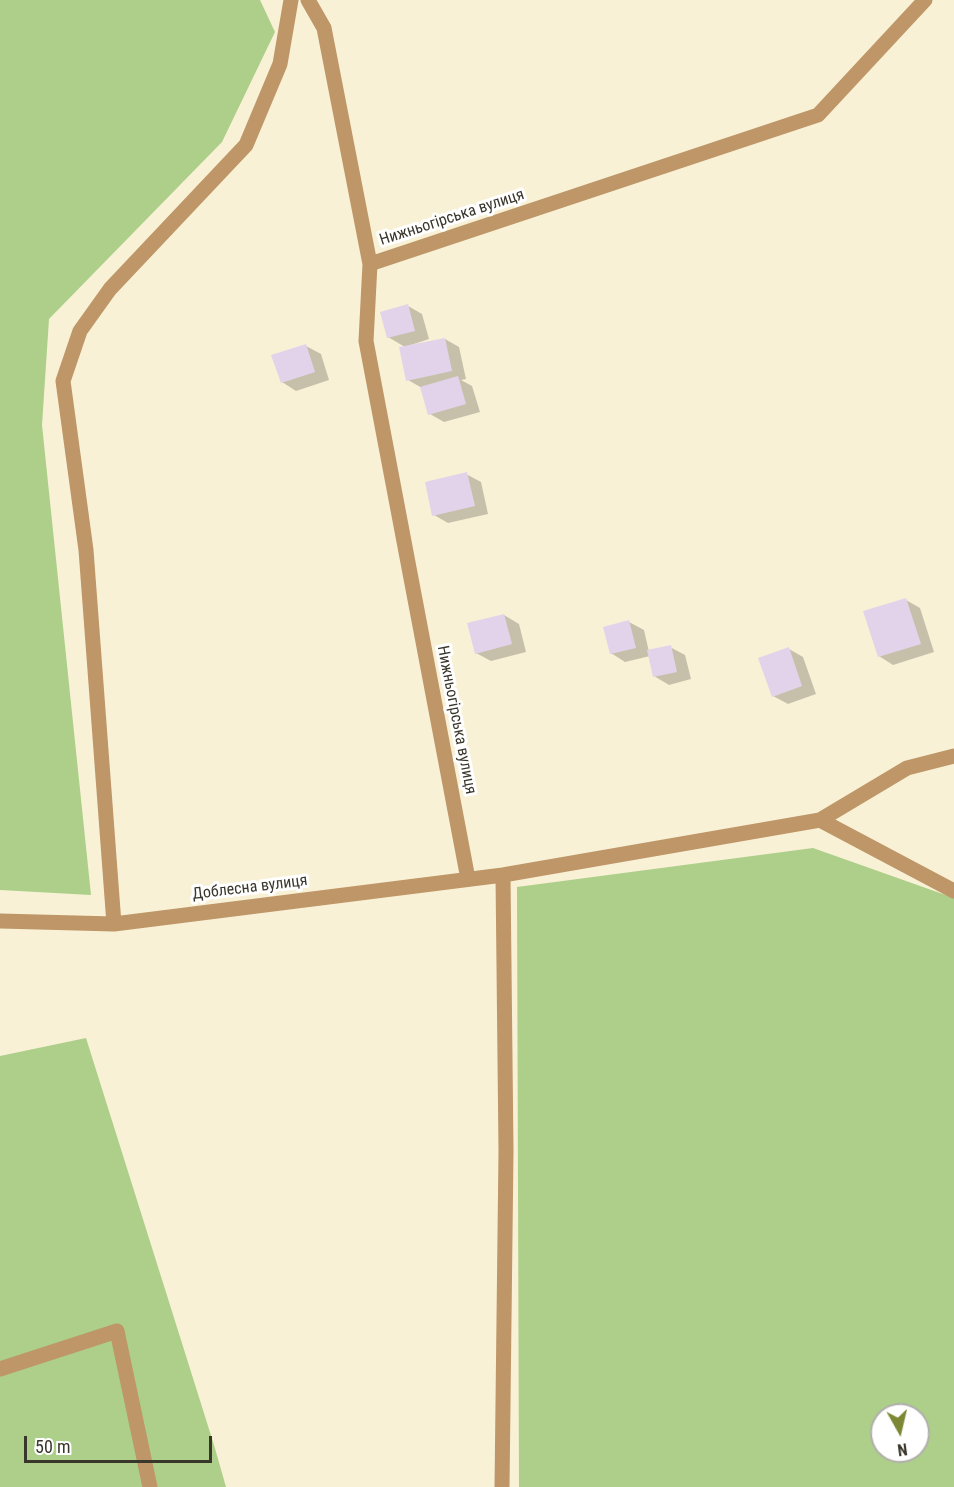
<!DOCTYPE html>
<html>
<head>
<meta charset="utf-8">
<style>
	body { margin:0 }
	#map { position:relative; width:954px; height:1487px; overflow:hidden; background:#f8f1d6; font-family:"Roboto Condensed",sans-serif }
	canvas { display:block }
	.north { position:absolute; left:870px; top:1403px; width:60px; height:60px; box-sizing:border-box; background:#fff; border:2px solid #b0afaa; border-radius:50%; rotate:172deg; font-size:16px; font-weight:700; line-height:24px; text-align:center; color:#39362b }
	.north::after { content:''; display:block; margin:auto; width:21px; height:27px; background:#7e8734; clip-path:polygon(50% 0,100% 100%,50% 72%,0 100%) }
	.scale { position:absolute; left:24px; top:1436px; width:188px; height:27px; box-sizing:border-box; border:3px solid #39362b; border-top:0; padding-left:8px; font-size:18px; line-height:21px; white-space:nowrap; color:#39362b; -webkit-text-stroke:4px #fff; paint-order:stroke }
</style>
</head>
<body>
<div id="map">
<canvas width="954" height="1487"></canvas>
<div class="north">N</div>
<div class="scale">50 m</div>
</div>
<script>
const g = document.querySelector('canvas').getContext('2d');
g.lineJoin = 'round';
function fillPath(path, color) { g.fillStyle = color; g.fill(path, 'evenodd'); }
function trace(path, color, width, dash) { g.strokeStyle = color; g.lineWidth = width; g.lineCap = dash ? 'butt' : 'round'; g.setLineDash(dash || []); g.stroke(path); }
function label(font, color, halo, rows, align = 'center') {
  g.font = font + ' "Roboto Condensed",sans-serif'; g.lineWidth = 6; g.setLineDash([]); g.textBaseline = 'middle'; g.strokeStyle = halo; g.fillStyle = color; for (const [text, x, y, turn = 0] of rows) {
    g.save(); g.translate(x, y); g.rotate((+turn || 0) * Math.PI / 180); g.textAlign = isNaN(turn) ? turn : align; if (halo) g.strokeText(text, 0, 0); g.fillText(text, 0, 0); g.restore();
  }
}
fillPath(new Path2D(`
	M0 0H260L275 32 222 142 49 319 42 425 91 895 0 890Z
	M813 848 954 898V1487H519L517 887ZM882 1415H918V1451H882Z
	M86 1038 214 1445 226 1487H0V1056Z`), '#adcf8a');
fillPath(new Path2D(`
	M408 306 422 314 429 339 405 347 388 337Z
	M445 339 459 347 466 379 461 380 472 386 480 412 444 422 430 414 422 388 408 380Z
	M306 346 321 354 329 380 296 391 282 382Z
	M466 474 481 482 488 514 448 523 434 515Z
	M906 600 920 608 934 652 893 665 879 656Z
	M504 615 519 624 526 652 491 661 476 653Z
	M629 622 644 630 649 652 670 647 685 655 691 679 669 685 654 676 650 656 625 662 611 653Z
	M789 649 803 657 816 694 788 704 773 696Z`), '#0003');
fillPath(new Path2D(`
	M408 304 415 331 387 338 380 312Z
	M445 338 452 371 406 381 399 347Z
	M306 344 315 372 281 383 271 355Z
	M458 376 466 404 428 415 420 387Z
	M467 472 475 506 432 516 425 482Z
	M906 598 921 644 878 657 863 611Z
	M504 614 512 644 475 654 467 623Z
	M629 620 636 648 610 654 603 627Z
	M671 645 677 672 653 677 647 650Z
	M789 647 802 686 772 697 758 658Z`), '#e3d3ea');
trace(new Path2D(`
	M308 0 324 28 370 264
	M820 820 954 891
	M468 879 366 341 370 264 818 115 925 0
	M0 921 114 924 503 875 820 820 907 768 954 756
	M114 924 86 550 63 381 80 331 110 289 246 145 280 64 291 0
	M0 1369 117 1331 150 1487
	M502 1487 506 1151 503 875`), '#be9667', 15);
label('16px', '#39362b', '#fff', [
	["Нижньогірська вулиця",452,218,-18],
	["Нижньогірська вулиця",456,720,79],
	["Доблесна вулиця",250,888,-7]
]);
</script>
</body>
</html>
